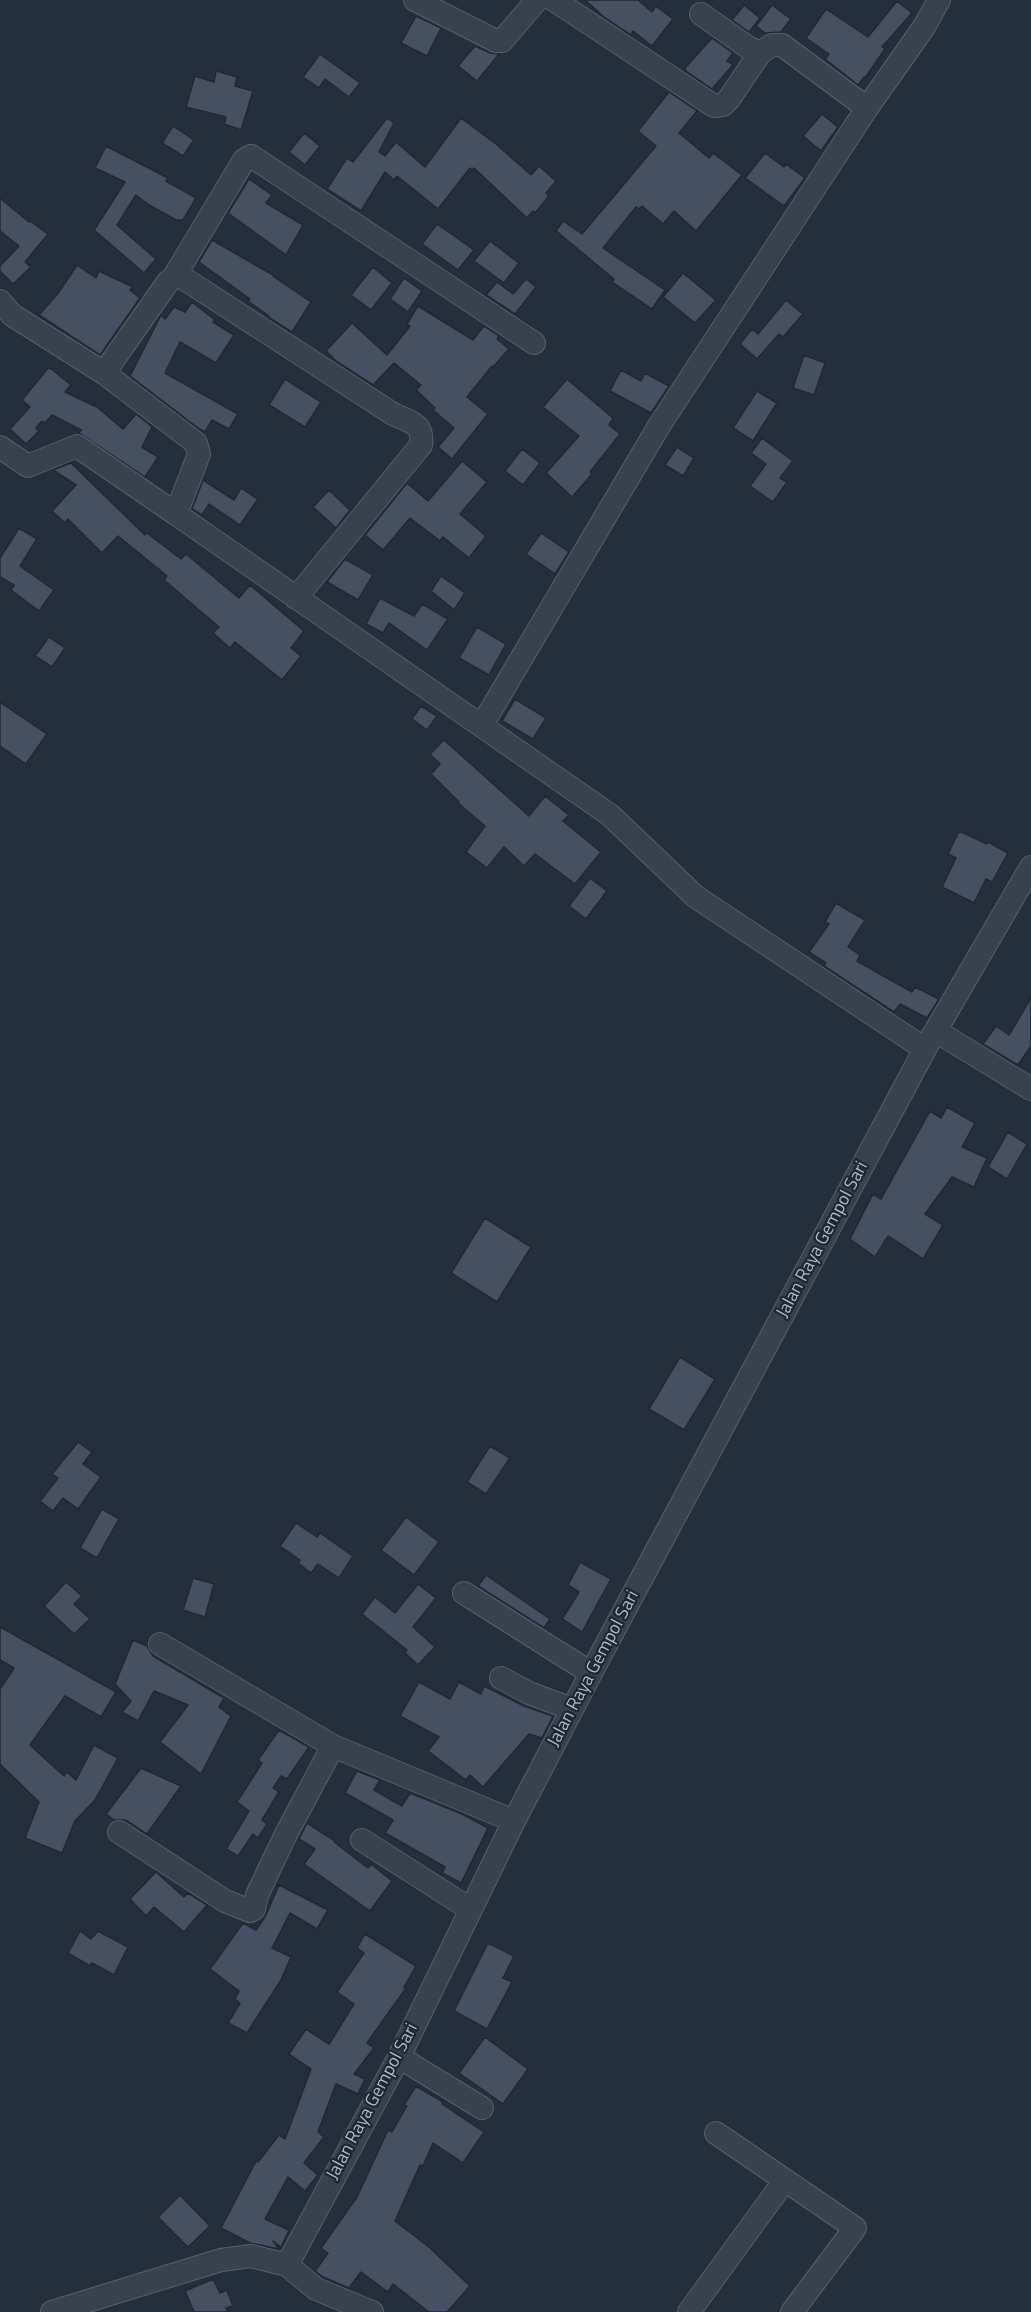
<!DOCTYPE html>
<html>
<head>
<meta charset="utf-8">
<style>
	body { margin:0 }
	canvas { display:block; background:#242f3e }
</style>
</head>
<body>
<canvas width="1031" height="2312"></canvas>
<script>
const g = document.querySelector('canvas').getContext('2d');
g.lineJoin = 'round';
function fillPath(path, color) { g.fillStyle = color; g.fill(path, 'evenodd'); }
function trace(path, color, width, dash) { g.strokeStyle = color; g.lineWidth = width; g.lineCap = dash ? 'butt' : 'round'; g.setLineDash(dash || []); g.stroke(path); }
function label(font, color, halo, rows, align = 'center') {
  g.font = font + ' "Titillium Web",sans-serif'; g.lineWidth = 4.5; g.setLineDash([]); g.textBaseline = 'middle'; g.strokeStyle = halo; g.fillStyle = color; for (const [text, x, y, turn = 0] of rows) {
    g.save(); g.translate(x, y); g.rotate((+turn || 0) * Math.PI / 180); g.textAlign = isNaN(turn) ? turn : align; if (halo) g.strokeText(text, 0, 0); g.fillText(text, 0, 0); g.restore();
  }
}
const building = new Path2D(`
	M585 0H638L652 12 656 6 673 19 652 46 633 31 631 35 604 17Z
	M897 1 912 13 882 47 885 49 865 78 864 77 858 85 825 59 829 54 806 38 826 9 868 37Z
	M744 5 760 18 749 32 732 20Z
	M772 5 791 19 781 32 765 33 756 26Z
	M416 16 441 28 427 56 401 43Z
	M712 38 733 53 727 61 733 65 712 89 686 71 685 68Z
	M475 46 490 53 499 54 477 81 458 66Z
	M320 54 360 83 349 97 325 79 319 88 303 77Z
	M216 71 237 77 235 86 253 91 241 130 224 124 226 117 186 107 195 76 214 82Z
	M669 92 697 111 679 133 709 158 713 153 742 175 696 231 674 211 663 224 642 206 639 209 636 207 603 248 665 290 652 309 612 282 614 279 556 231 563 221 582 234 656 146 638 131Z
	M822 114 838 127 821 151 803 136Z
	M387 118 394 123 379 152 385 156 396 142 425 167 461 118 496 144 531 175 539 166 556 181 546 193 549 196 535 213 533 211 527 218 474 168 472 170 470 168 438 209 397 176 394 180 385 172 361 211 327 189 347 158 353 162Z
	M173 126 194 140 183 156 162 143Z
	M304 133 320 146 305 165 289 152Z
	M106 146 168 178 166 181 196 198 183 220H176L149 205 136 195 117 225 156 259 144 273 94 230 125 182 95 168Z
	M765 153 784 167 786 164 805 178 784 206 745 178Z
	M249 179 272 195 266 203 303 225 286 255 228 213Z
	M0 198 29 222 30 221 48 234 25 262 31 267 13 284 0 271V266L19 246 0 231Z
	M437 224 474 250 458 270 422 244Z
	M212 240 273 275V276L311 302 292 332 268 317 269 316 248 301 250 299 199 262Z
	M490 241 519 263 504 283 474 261Z
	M77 265 96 278 99 271 133 287 130 290 140 298 100 355 39 315 59 292Z
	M373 267 392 283 371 310 351 295Z
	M683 273 716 300 695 323 663 297Z
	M404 278 422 291 408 312 390 299Z
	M526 279 536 287 515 314 486 295 497 282 513 294Z
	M786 300 803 314 783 337 779 334 757 359 740 344 752 329 758 334Z
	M192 302 215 320 213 322 234 335 216 363 180 342 165 373 238 414 229 429 212 420 205 432 198 428 130 376 161 315 165 319 174 307 185 312Z
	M418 306 473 340 484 326 499 336 497 339 509 349 493 367 492 366 467 397 488 414 452 459 438 447 454 428 433 410 435 408 416 390 421 385 394 363 373 385 336 361 326 351 352 323 387 355 410 326 407 324Z
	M804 355 825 363 814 395 793 388Z
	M49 367 71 385 65 392 97 407 123 429 136 414 152 427 142 447 158 457 145 477 79 433 81 430 52 415 45 423 42 421 36 428 39 431 26 444 10 429 30 407 22 400Z
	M621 370 641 381 645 373 669 386 651 413 610 391Z
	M285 379 321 402 305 427 269 405Z
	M567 379 613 418 609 425 620 434 590 472 592 474 572 497 546 473 579 436 543 407Z
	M757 391 777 403 753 441 733 428Z
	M762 438 793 461 780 478 787 482 773 502 750 486 766 464 751 453Z
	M677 447 694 458 683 476 665 465Z
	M522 449 540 463 523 485 505 471Z
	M462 461 487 482 460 514 486 536 469 558 443 537 440 541 410 518 383 550 365 535 407 483 428 501Z
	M71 463 145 535 147 533 181 559 186 554 239 598 250 585 304 631 291 648 301 656 282 680 235 642 230 648 213 633 219 627 164 580 167 576 118 536 102 553 68 519 65 523 52 511 76 485 53 470Z
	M203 480 234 500 241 488 258 499 240 525 209 504 202 515 192 509Z
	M329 490 350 510 336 528 313 507Z
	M19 528 37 539 20 566 54 590 39 611 11 590 14 585 0 577V558Z
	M541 533 569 552 555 574 526 554Z
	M345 559 373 575 358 600 327 582Z
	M441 576 465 593 454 610 431 591Z
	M380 598 414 616 422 604 448 619 427 650 389 623 383 633 366 624Z
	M477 627 506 644 489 675 459 658Z
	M49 637 65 648 52 667 35 656Z
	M515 699 546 718 533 739 502 721Z
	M0 702 47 734 26 764 0 746Z
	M421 706 437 716 427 730 412 719Z
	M444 740 529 816 545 796 569 815 563 821 601 852 575 884 535 854 524 866 504 847 487 868 466 852 485 826 458 803 459 802 431 774 440 764 430 754Z
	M959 831 987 844 988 842 1008 853 992 882 986 879 974 903 942 887 956 858 948 854Z
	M590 878 607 891 586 919 569 906Z
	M836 903 865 920 848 947 860 955 857 961 912 992 915 987 939 999 927 1018 900 1004 894 1012 824 966 826 963 809 952 829 924 825 922Z
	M1031 998V1046L1018 1065 983 1044 996 1026 1009 1035Z
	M947 1107 975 1123 962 1147 987 1158 974 1187 952 1177 925 1214 943 1225 923 1259 888 1236 875 1257 850 1239 873 1194 881 1199 930 1111 941 1118Z
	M1008 1132 1027 1144 1007 1179 988 1167Z
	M485 1218 531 1247 497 1302 451 1273Z
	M680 1357 715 1379 684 1430 649 1409Z
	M78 1442 92 1452 83 1464 101 1477 78 1509 63 1498 53 1511 40 1501 58 1478 52 1474Z
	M490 1446 510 1458 486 1494 467 1482Z
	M102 1509 119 1519 97 1558 80 1548Z
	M406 1517 439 1542 414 1575 381 1550Z
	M296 1523 317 1537 320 1533 353 1556 339 1578 318 1564 311 1573 298 1563 300 1560 280 1546Z
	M580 1562 611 1579 582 1632 562 1619 579 1592 568 1585Z
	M486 1575 550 1619 544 1628 478 1586Z
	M193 1578 214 1584 205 1617 183 1610Z
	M66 1582 82 1596 74 1604 90 1619 74 1634 44 1606Z
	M418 1584 436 1598 413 1627 435 1647 418 1665 405 1653 407 1650 362 1614 375 1597 395 1613Z
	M0 1627 116 1692 101 1717 65 1696 30 1745 64 1776 67 1772 76 1780 94 1745 118 1758 95 1800 75 1821 62 1853 25 1838 39 1802 0 1764V1689L14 1668 0 1660Z
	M133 1640 147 1646 153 1656 224 1698 219 1707 231 1716 201 1774 160 1742 188 1705 154 1691 138 1721 122 1712 131 1701 115 1684Z
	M419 1682 450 1699 459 1682 481 1694 484 1686 524 1706 553 1716 542 1738 529 1734 483 1787 470 1775 466 1780 428 1751 439 1737 400 1716Z
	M279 1730 309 1747 287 1779 281 1776 273 1788 279 1792 262 1820 267 1824 258 1838 253 1834 238 1856 226 1849 249 1811 237 1802 262 1763 258 1760Z
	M141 1768 181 1786 147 1834 126 1820H114L106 1814Z
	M357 1771 380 1780 374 1790 402 1806 410 1793 462 1814 488 1828 461 1883 442 1873 445 1867 385 1833 393 1820 345 1793Z
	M307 1823 335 1841 334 1842 368 1868 371 1864 392 1881 370 1911 304 1864 315 1849 299 1839Z
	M156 1872 184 1897 188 1893 207 1905 184 1932 154 1907 146 1916 130 1899Z
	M279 1885 328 1910 317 1929 290 1913 272 1948 291 1957 281 1980 247 2033 228 2023 240 2003 235 1999 239 1991 210 1969 243 1923 256 1930 265 1917Z
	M80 1931 91 1939 98 1931 128 1947 114 1975 92 1963 90 1966 68 1953Z
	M365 1934 416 1966 404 1987 406 1988 367 2043 374 2048 354 2074 365 2079 358 2094 336 2084 318 2132 324 2137 304 2163 318 2175 305 2191 288 2177 265 2219 289 2230 281 2247 273 2241 279 2249 250 2243 221 2228 256 2161 258 2162 279 2135 285 2139 311 2069 289 2054 306 2029 329 2044 354 2004 337 1992 364 1953 357 1948Z
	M488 1943 514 1956 503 1978 512 1982 487 2029 454 2011Z
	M485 2037 528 2069 503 2104 459 2073Z
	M416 2086 443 2102 442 2104 484 2132 463 2163 433 2143 423 2166 420 2165 395 2221 429 2247 470 2286 447 2312H429L393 2284 388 2292 361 2272 349 2288 323 2277 315 2271 328 2253 321 2248 357 2197 388 2130 392 2132 407 2106 404 2105Z
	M180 2195 210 2226 188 2247 158 2217Z
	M213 2279 220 2293 227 2290 233 2306 226 2308 228 2312H194L185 2291Z`);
fillPath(building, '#455162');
trace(building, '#1f2835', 1.5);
const street = new Path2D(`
	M415 0 496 41H502L537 0
	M554 0 714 106 723 105 729 99 760 53
	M701 14 749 48 760 53 772 45H782L867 108
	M174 277 244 160 251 156 534 343
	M0 301 12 315 104 373 196 443 199 454 176 514 610 815 696 897 925 1049
	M104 373 168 282 174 277 180 276 393 414C410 422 424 423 421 445L296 598
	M0 447 28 466 77 446 176 514
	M482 725 659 426 867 108 924 27 939 0
	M936 1031 1031 1089
	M464 1593 591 1673
	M160 1644 333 1746 514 1821
	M501 1678 529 1693 572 1709
	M119 1832 225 1901 250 1911 254 1909 257 1895 286 1834 333 1746
	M362 1840 470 1909
	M399 2057 482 2108
	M716 2133 855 2228 792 2312
	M287 2265 316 2289 372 2312
	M52 2312 221 2260 251 2256 287 2265 399 2057 514 1821 591 1673 925 1049 1031 867
	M689 2312 785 2180`);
trace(street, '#565f6c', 24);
trace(street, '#38414e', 22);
label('18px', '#b4bcc9', '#1d2633', [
	["Jalan Raya Gempol Sari",823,1240,-62],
	["Jalan Raya Gempol Sari",594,1669,-62],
	["Jalan Raya Gempol Sari",373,2102,-62]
]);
</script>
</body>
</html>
